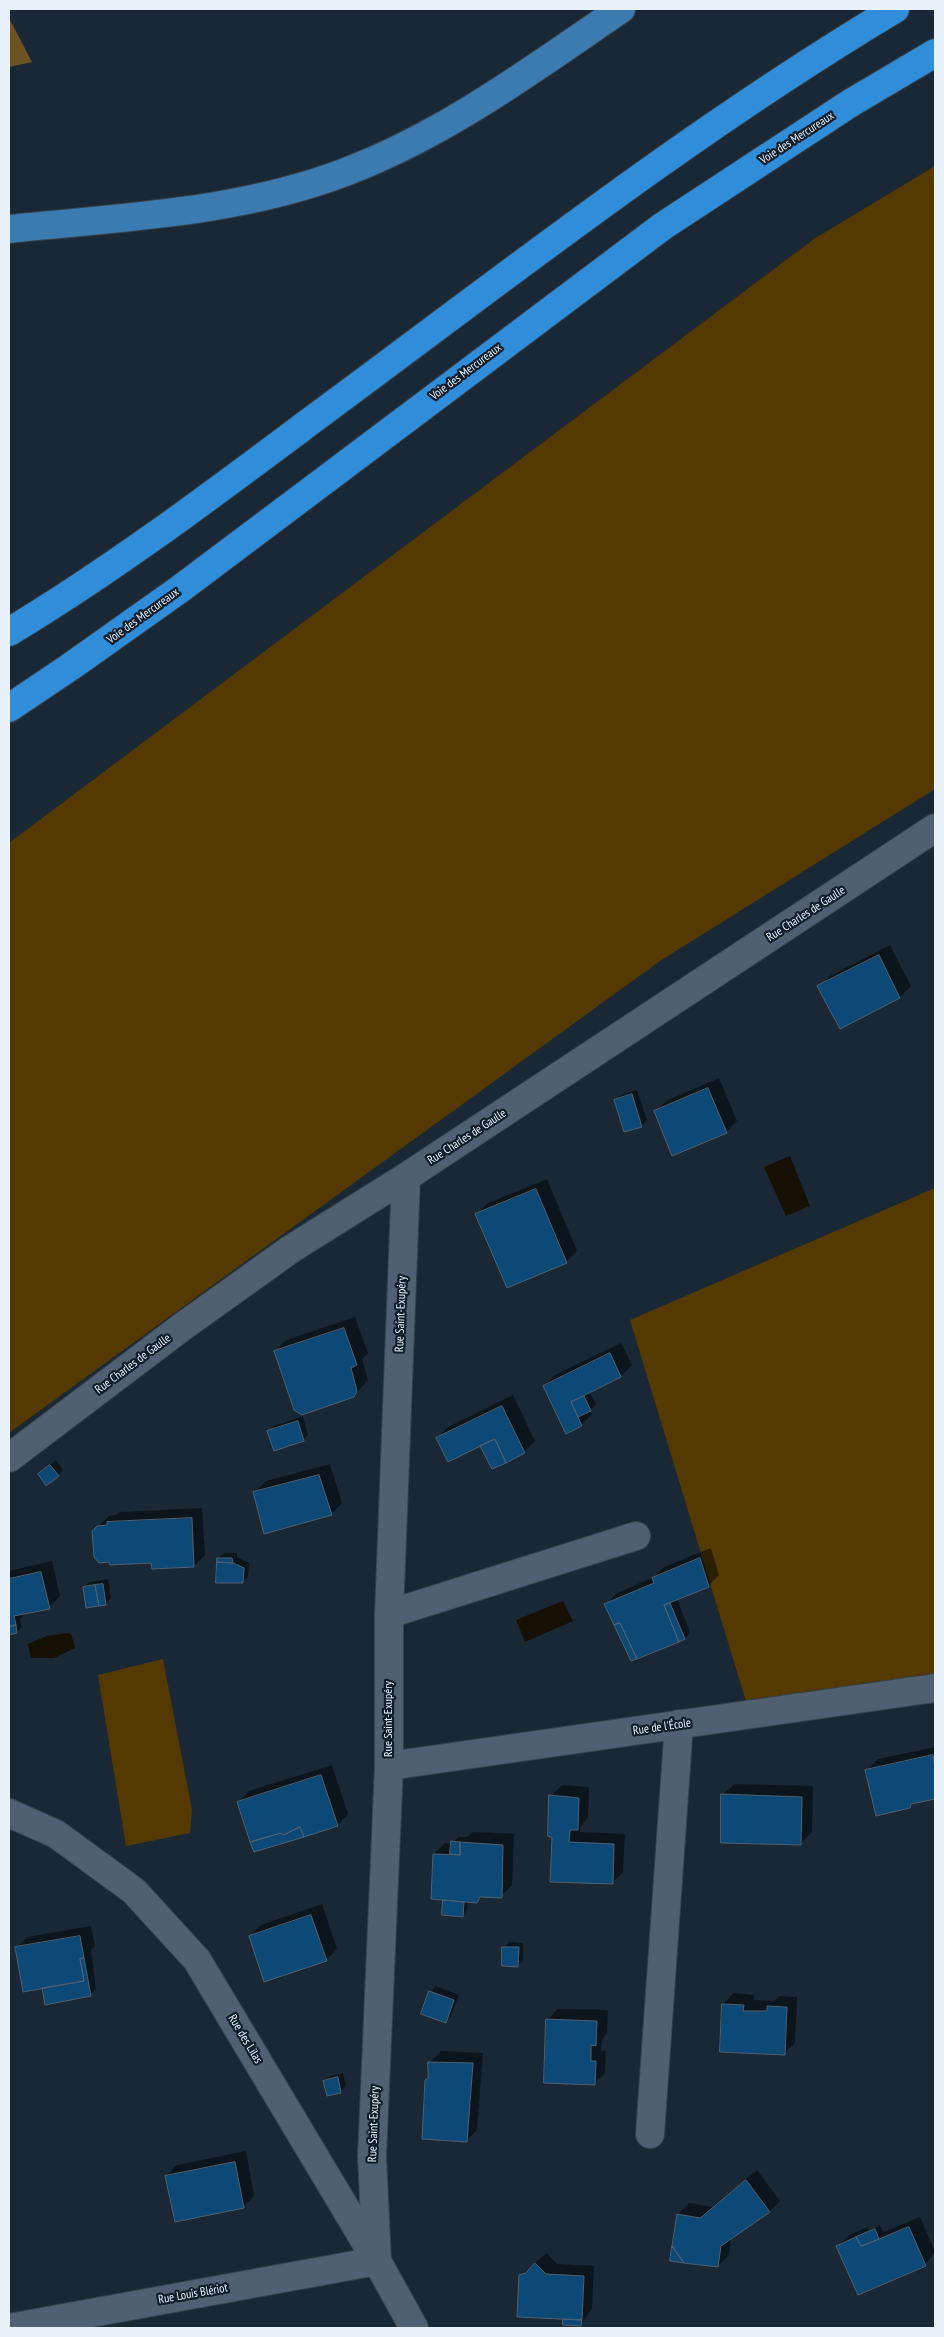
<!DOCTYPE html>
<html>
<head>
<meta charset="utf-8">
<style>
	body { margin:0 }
	#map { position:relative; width:944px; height:2337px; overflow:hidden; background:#1a2835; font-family:"PT Sans Narrow",sans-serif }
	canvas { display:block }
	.frame { position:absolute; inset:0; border:10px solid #e9f2fb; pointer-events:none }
</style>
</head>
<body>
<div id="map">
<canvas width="944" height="2337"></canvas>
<div class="frame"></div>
</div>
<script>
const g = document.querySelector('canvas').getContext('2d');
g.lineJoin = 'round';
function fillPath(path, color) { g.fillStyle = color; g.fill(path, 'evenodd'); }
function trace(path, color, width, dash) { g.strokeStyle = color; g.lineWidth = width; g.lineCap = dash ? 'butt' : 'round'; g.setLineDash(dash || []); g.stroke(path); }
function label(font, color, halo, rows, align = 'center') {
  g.font = font + ' "PT Sans Narrow",sans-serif'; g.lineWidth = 4.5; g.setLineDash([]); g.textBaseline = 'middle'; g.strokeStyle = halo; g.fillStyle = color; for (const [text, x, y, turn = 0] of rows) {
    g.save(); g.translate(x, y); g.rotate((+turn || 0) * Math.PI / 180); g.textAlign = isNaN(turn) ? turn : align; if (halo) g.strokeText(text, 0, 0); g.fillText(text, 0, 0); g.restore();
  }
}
fillPath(new Path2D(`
	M935 166V789L660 961 9 1433V843L814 239Z
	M935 1188V1676L748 1708 630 1320Z
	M163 1659 192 1810 190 1833 126 1846 98 1675Z`), '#543a01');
fillPath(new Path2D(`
	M9 18 32 62 9 67Z`), '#6d5324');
fillPath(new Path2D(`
	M790 1156 810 1206 786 1216 764 1167Z
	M563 1601 573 1621 525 1642 516 1620Z
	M67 1633 71 1634 75 1648 54 1658H31L28 1644 47 1636Z`), '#160f04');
fillPath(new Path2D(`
	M890 945 911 986 900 997 840 1027 819 987 830 976Z
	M719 1078 737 1121 726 1132 655 1112 666 1101Z
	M637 1090 647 1120 641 1126 616 1100 621 1095Z
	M547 1179 577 1251 566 1262 477 1214 488 1203Z
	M355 1317 368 1353 362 1359 368 1380 354 1396 275 1351 286 1340Z
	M621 1343 632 1365 621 1376 589 1391 596 1404 590 1410 592 1414 581 1425 544 1386 555 1375Z
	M513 1395 535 1441 524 1452 437 1438 448 1427Z
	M303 1416 308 1435 303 1440 269 1431 274 1426Z
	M56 1460 63 1470 58 1475 39 1474Z
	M330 1464 342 1503 331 1514 255 1492 266 1481Z
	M202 1508 205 1555 194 1566 153 1562 93 1532 109 1516 116 1515 120 1512Z
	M711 1548 719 1575 708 1586 677 1599 689 1629 690 1633 685 1638 606 1604 617 1593 654 1577 664 1567Z
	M224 1553H237V1557L249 1563 248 1577 242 1582 218 1558Z
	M52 1561 60 1596 49 1607 26 1613 20 1619 22 1627 17 1632 9 1634V1571Z
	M108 1579 111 1598 106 1604 84 1587 89 1582Z
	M935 1747V1797L914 1802 909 1807 867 1770 878 1759Z
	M332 1765 348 1814 337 1825 238 1802 249 1791Z
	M734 1784 813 1786 812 1832 801 1843 723 1795Z
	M562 1785 589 1787 588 1818 580 1827V1832L625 1834 623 1872 612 1883 553 1837 551 1796Z
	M473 1832 514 1834 512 1885 501 1896H483L476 1902 468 1901 467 1910 462 1916 445 1899 434 1854 445 1843 452 1844 458 1837H467Z
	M322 1904 337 1949 326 1960 250 1936 261 1925Z
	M91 1926 95 1946 91 1950 96 1989 90 1995 43 1987 16 1948 27 1937Z
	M509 1942 523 1943V1961L518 1966 504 1948Z
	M436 1986 459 1995 451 2016 445 2022 430 1992Z
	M734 1993 754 1995V2000L774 2001 780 1996 797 1997 795 2043 784 2054 723 2004Z
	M558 2009 608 2010 607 2033 602 2039 601 2051 606 2050 605 2073 594 2084 547 2020Z
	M441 2051 483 2053 477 2130 466 2141 430 2077V2062Z
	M343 2073 346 2086 341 2091 328 2094 325 2081 330 2076Z
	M246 2151 254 2196 243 2207 166 2176 177 2165Z
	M757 2170 780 2201 769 2212 731 2237 729 2255 718 2266 678 2214 689 2203 712 2207Z
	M920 2217 935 2252 925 2265 838 2246 849 2235 868 2227 869 2230 880 2225 883 2232Z
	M547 2253 557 2264 594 2266 592 2308 581 2325 520 2275Z`), '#0007');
const building = new Path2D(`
	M879 955 900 998 840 1029 817 986Z
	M708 1088 727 1133 672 1156 654 1111Z
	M632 1094 642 1127 624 1132 614 1100Z
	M536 1189 567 1263 507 1288 475 1214Z
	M344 1328 357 1365 351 1368 357 1391 354 1397 302 1415 294 1410 274 1351Z
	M610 1353 621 1377 571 1402 582 1426 566 1434 543 1386Z
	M584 1396 591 1411 578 1417 571 1402Z
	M502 1406 525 1453 506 1463 495 1439 448 1462 436 1438Z
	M298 1421 304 1441 274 1451 267 1431Z
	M495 1439 506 1463 492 1469 480 1446Z
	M50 1465 59 1476 46 1486 38 1474Z
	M319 1475 332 1515 264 1534 253 1492Z
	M192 1518 194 1567 152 1569 151 1563 110 1565 109 1562 99 1563 94 1557 92 1531 97 1526 107 1525V1522Z
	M217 1558H232L233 1563 217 1562Z
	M700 1558 709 1587 664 1605 679 1642 637 1659 620 1623 614 1625 604 1604 654 1583 652 1578Z
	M217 1562 233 1563 244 1568 243 1583H216Z
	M41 1572 50 1609 14 1616 16 1625 9 1627V1579Z
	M103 1584 106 1605 99 1606 95 1585Z
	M95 1585 99 1606 86 1608 83 1587Z
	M670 1603 685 1639 679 1642 664 1605Z
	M620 1623 637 1659 631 1661 614 1625Z
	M16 1625 17 1633 9 1635V1627Z
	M933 1755 935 1768V1799L911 1804 910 1808 876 1816 865 1770Z
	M321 1775 338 1826 304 1837 300 1827 283 1835 281 1833 250 1842 237 1802Z
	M721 1794 802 1797 801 1845 721 1843Z
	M549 1795 579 1798 578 1830H570L569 1842 614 1844 613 1884 550 1882 552 1838 548 1836Z
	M300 1827 304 1837 254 1852 250 1842 281 1833 283 1835Z
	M451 1841 460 1842V1855L450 1854Z
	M460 1842 503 1845 502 1898 480 1897 477 1903 431 1899 433 1854 460 1855Z
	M443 1900 464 1902 463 1917 442 1915Z
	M311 1915 327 1961 264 1982 249 1936Z
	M80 1936 84 1958 80 1959 84 1981 23 1992 15 1947Z
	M502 1947H519L518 1967 502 1966Z
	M84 1958 91 1996 45 2005 42 1988 84 1981 80 1959Z
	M429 1991 454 2000 446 2023 421 2014Z
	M722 2004 744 2005 743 2011H767V2006L787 2007 785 2055 720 2052Z
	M546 2019 597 2021 596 2046 591 2045V2061H596L595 2085 544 2083Z
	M428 2062 473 2063 467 2142 422 2139 425 2080 428 2078Z
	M338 2077 341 2093 327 2096 323 2081Z
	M235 2162 244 2208 175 2222 165 2176Z
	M746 2180 770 2212 721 2246 718 2267 684 2263 672 2246 677 2214 700 2218Z
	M909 2227 926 2266 858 2295 836 2246 856 2237 861 2246Z
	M875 2229 879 2239 861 2246 856 2237Z
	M672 2246 684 2263 670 2261Z
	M535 2263 546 2274 584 2276 582 2320 517 2317 519 2275 525 2273Z
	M563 2319 582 2320 581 2326 563 2325Z`);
fillPath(building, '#0c4977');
trace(building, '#50606f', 1);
const minor = new Path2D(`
	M9 1458 182 1327 291 1249 406 1177 935 828
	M389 1614 636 1536
	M389 1766 935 1688
	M9 1813 56 1834 134 1891 197 1960 377 2261 414 2328
	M650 2134 679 1724
	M9 2328 377 2261 372 2156 389 1766V1614L406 1177`);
const major = new Path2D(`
	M9 229C122 217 240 213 348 171 447 133 533 69 621 9`);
const highway = new Path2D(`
	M9 632C115 568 213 494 312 420 503 279 691 131 895 9
	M9 708 70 667 180 589 663 226 849 104 935 53`);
trace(minor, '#36424d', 30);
trace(major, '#36424d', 30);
trace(highway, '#36424d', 30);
trace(minor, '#506070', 28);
trace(major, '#3c7baf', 28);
trace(highway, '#2f8dd9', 28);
label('12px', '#e9f2fb', '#101e2b', [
	["Voie des Mercureaux",797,138,-33],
	["Voie des Mercureaux",466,372,-37],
	["Voie des Mercureaux",143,616,-36],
	["Rue Charles de Gaulle",806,914,-33],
	["Rue Charles de Gaulle",467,1137,-33],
	["Rue Saint-Exupéry",401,1314,-88],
	["Rue Charles de Gaulle",133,1364,-37],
	["Rue Saint-Exupéry",389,1719,-90],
	["Rue de l'École",662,1727,-8],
	["Rue des Lilas",245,2039,59],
	["Rue Saint-Exupéry",374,2124,-88],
	["Rue Louis Blériot",193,2294,-10]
]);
</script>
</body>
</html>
